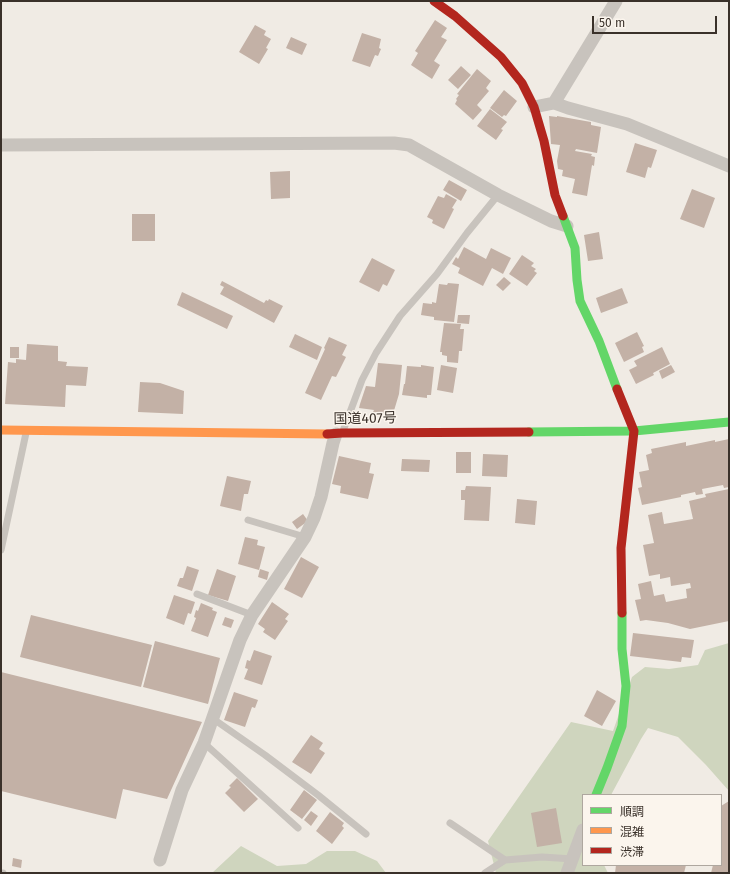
<!DOCTYPE html>
<html>
<head>
<meta charset="utf-8">
<style>
	body { margin:0 }
	#map { position:relative; width:730px; height:874px; overflow:hidden; background:#f0ebe4; font-family:"Fira Sans","Noto Sans JP",sans-serif }
	canvas { display:block }
	.frame { position:absolute; inset:0; border:2px solid #3a312a; pointer-events:none }
	.legend { position:absolute; left:582px; top:794px; width:140px; height:72px; box-sizing:border-box; background:#fbf5ed; border:1px solid #aea79f; margin:0; padding:5px 7px; list-style:none; font-size:12px; color:#3a312a }
	.legend li { display:flex; align-items:center; gap:8px; height:20px }
	.legend b { width:20px; border:1px solid #aea79f }
	.scale { position:absolute; left:592px; top:16px; width:125px; height:18px; box-sizing:border-box; border:2px solid #3a312a; border-top:0; padding-left:5px; font-size:12px; line-height:14px; white-space:nowrap; color:#3a312a; -webkit-text-stroke:3px #fbf5ed; paint-order:stroke }
</style>
</head>
<body>
<div id="map">
<canvas width="730" height="874"></canvas>
<div class="frame"></div>
<ul class="legend">
<li><b style="height:5px;background:#63d668"></b>順調</li>
<li><b style="height:5px;background:#ff974d"></b>混雑</li>
<li><b style="height:5px;background:#b3261e"></b>渋滞</li>
</ul>
<div class="scale">50 m</div>
</div>
<script>
const g = document.querySelector('canvas').getContext('2d');
g.lineJoin = 'round';
function fillPath(path, color) { g.fillStyle = color; g.fill(path, 'evenodd'); }
function trace(path, color, width, dash) { g.strokeStyle = color; g.lineWidth = width; g.lineCap = dash ? 'butt' : 'round'; g.setLineDash(dash || []); g.stroke(path); }
function label(font, color, halo, rows, align = 'center') {
  g.font = font + ' "Fira Sans","Noto Sans JP",sans-serif'; g.lineWidth = 3; g.setLineDash([]); g.textBaseline = 'middle'; g.strokeStyle = halo; g.fillStyle = color; for (const [text, x, y, turn = 0] of rows) {
    g.save(); g.translate(x, y); g.rotate((+turn || 0) * Math.PI / 180); g.textAlign = isNaN(turn) ? turn : align; if (halo) g.strokeText(text, 0, 0); g.fillText(text, 0, 0); g.restore();
  }
}
fillPath(new Path2D(`
	M729 643V791L706 765 678 737 648 728 641 739 611 795H583V865H604L608 873H496L488 841 571 722 613 731 632 677 645 667 669 669 698 665 705 650Z
	M241 846 277 866 306 864 327 851H355L377 861 386 873H212Z`), '#cfd5be');
fillPath(new Path2D(`
	M435 20 447 28 441 37 447 40 434 61 440 65 432 79 411 65 418 53 415 51Z
	M255 25 266 31 264 35 271 39 266 48 268 49 259 64 239 52Z
	M362 33 381 39 379 48 381 49 378 56 375 55 370 67 352 61Z
	M291 37 307 44 302 55 286 48Z
	M461 66 471 75 458 89 448 80Z
	M477 69 491 81 486 88 489 91 477 105 482 110 473 120 455 104 457 100 456 99 459 95 457 94Z
	M504 90 517 101 506 116 504 115 502 117 490 108Z
	M490 109 507 122 501 129 503 130 496 140 477 126Z
	M549 116 557 117V116L591 122V125L601 127 597 153 576 149 575 151 592 154 591 156 595 157 594 166 592 165 587 196 572 193 575 179 562 176 563 170 558 169 557 161 560 145 551 144Z
	M635 143 657 150 651 168 648 167 645 178 626 172Z
	M290 171V198L271 199 270 172Z
	M449 180 467 190 461 201 443 190Z
	M692 189 715 198 704 228 680 219Z
	M446 194 457 200 452 208 454 209 444 229 432 223 433 220 427 217 438 196 444 198Z
	M132 214H155V241H132Z
	M599 232 603 259 588 261 584 235Z
	M464 247 486 259 491 248 511 258 503 274 492 268 483 286 458 273 460 268 452 264 456 257 458 259Z
	M522 255 534 263 531 266 536 269 534 271 537 273 527 286 509 274Z
	M372 258 395 270 387 286 383 284 379 292 359 282Z
	M504 277 511 283 503 291 496 285Z
	M222 281 264 303 266 300 268 301 269 299 283 306 274 323 220 294 224 287 220 285Z
	M448 283 459 284 454 322 434 320V317L421 315 423 303 432 304V302L436 303 439 284 447 285Z
	M622 288 628 303 601 313 596 298Z
	M182 292 233 316 227 329 177 305Z
	M458 315H470L469 324 457 323Z
	M444 323 461 324 460 329H464L462 351H459L458 363 447 362V356L442 355V352H440Z
	M637 332 644 346 642 347 644 352 624 362 615 343Z
	M295 334 322 347 317 360 289 347Z
	M329 337 347 345 342 355 346 357 336 377 332 376 321 400 305 393 325 349 324 348Z
	M27 344 58 346V361L67 362 66 366 88 367 86 386 66 385 65 407 5 404 8 362 16 363V359L26 360Z
	M10 347H19V358H10Z
	M662 347 670 364 653 373 654 375 636 384 629 370 637 366 634 361Z
	M378 363 402 365 399 394 393 414 373 412 374 410 359 408 360 404 366 386 375 387Z
	M421 365 434 367 431 395H427V398L402 395 404 384H405L407 366 421 367Z
	M441 365 457 368 453 393 437 390Z
	M671 365 675 372 662 379 659 371Z
	M140 382 160 383 184 391 183 414 138 412Z
	M729 439V487L724 488 723 485 702 489 703 494 696 495 695 492 681 495V497L642 505 638 488 642 487 639 472 649 470 646 455 652 453 651 449 686 442V446L715 440V442Z
	M456 452H471V473H456Z
	M483 454 508 455 507 477 482 476Z
	M339 456 371 463 369 473 374 474 368 499 340 493 341 486 332 484Z
	M402 459 430 460 429 472 401 471Z
	M227 476 251 481 248 494H244L241 511 220 506Z
	M466 486 491 487 489 521 464 520 465 500H461V490H465Z
	M729 489V621L690 629 668 623 646 620 640 621 635 600 641 599 638 584 651 581 654 596 664 594 666 602 687 598 686 589 691 588 690 583 671 586 670 577 660 579V574L649 576 643 545 654 543 648 515 662 512 664 524 693 519 689 501 706 497 705 494Z
	M517 499 537 501 535 525 515 523Z
	M303 514 308 521 297 529 292 522Z
	M245 537 258 540 257 545 265 547 259 570 238 564Z
	M301 557 319 567 302 598 284 589Z
	M187 566 199 570 192 591 177 586 180 578H183Z
	M217 569 236 576 228 601 208 595Z
	M260 569 269 572 267 580 258 577Z
	M174 595 195 602 191 614 188 613 184 625 166 618Z
	M272 602 289 614 285 619 288 621 275 640 263 632 265 629 258 624Z
	M201 603 213 608 212 610 217 612 208 637 191 631 196 618 194 617 196 610 198 611Z
	M31 615 152 645 141 687 20 657Z
	M225 617 234 620 231 628 222 625Z
	M633 633 694 640 691 658 682 657 681 662 630 656Z
	M155 641 220 658 208 704 143 687Z
	M254 650 272 656 262 685 244 679 248 669 245 668 247 660 250 661Z
	M1 672 202 722 167 799 123 789 116 819 1 791Z
	M597 690 616 701 602 726 584 716Z
	M234 692 258 700 255 708 252 707 245 727 224 720Z
	M311 735 323 743 319 749 325 753 311 774 292 762Z
	M237 778 258 799 244 812 225 793 231 787 229 786Z
	M304 790 317 800 302 819 290 810Z
	M729 801V873H711L713 865H721V806Z
	M556 808 562 843 537 847 531 813Z
	M311 811 318 816 311 826 304 820Z
	M330 812 344 823 342 826 344 828 332 844 316 831Z
	M13 858 22 860 21 868 12 866Z
	M616 865H686L684 873H615Z`), '#c3b1a6');
trace(new Path2D(`
	M343 431 362 380 376 353 400 316 437 274 467 233 498 195
	M248 520 305 537
	M1 550 26 433
	M197 594 252 615
	M212 718 265 755 318 795 366 834
	M204 743 298 828
	M450 823 496 854 505 860
	M1 873H3
	M485 873 505 860 542 857 573 859`), '#c8c3bd', 7);
trace(new Path2D(`
	M554 103 616 1
	M534 107 554 103 568 108 627 124 729 166
	M1 145 394 143 409 145 498 195 551 221 567 226
	M160 860 182 790 204 743 240 640 252 615 305 537 314 518 321 497 333 443 336 434
	M567 873 583 830`), '#c8c3bd', 13);
trace(new Path2D(`
	M563 216 575 248 577 280 580 301 599 341 617 389
	M529 432 634 431 729 422
	M596 795 607 768 622 726 626 686 622 649V613`), '#63d668', 9);
trace(new Path2D(`
	M1 430 327 434`), '#ff974d', 9);
trace(new Path2D(`
	M434 1 455 16 501 57 522 83 534 107 544 141 555 195 563 216
	M617 389 634 431 621 548 622 613
	M327 434 342 433 529 432`), '#b3261e', 9);
label('14px', '#3a312a', '#fbf5ed', [
	["国道407号",365,419,-1]
]);
</script>
</body>
</html>
